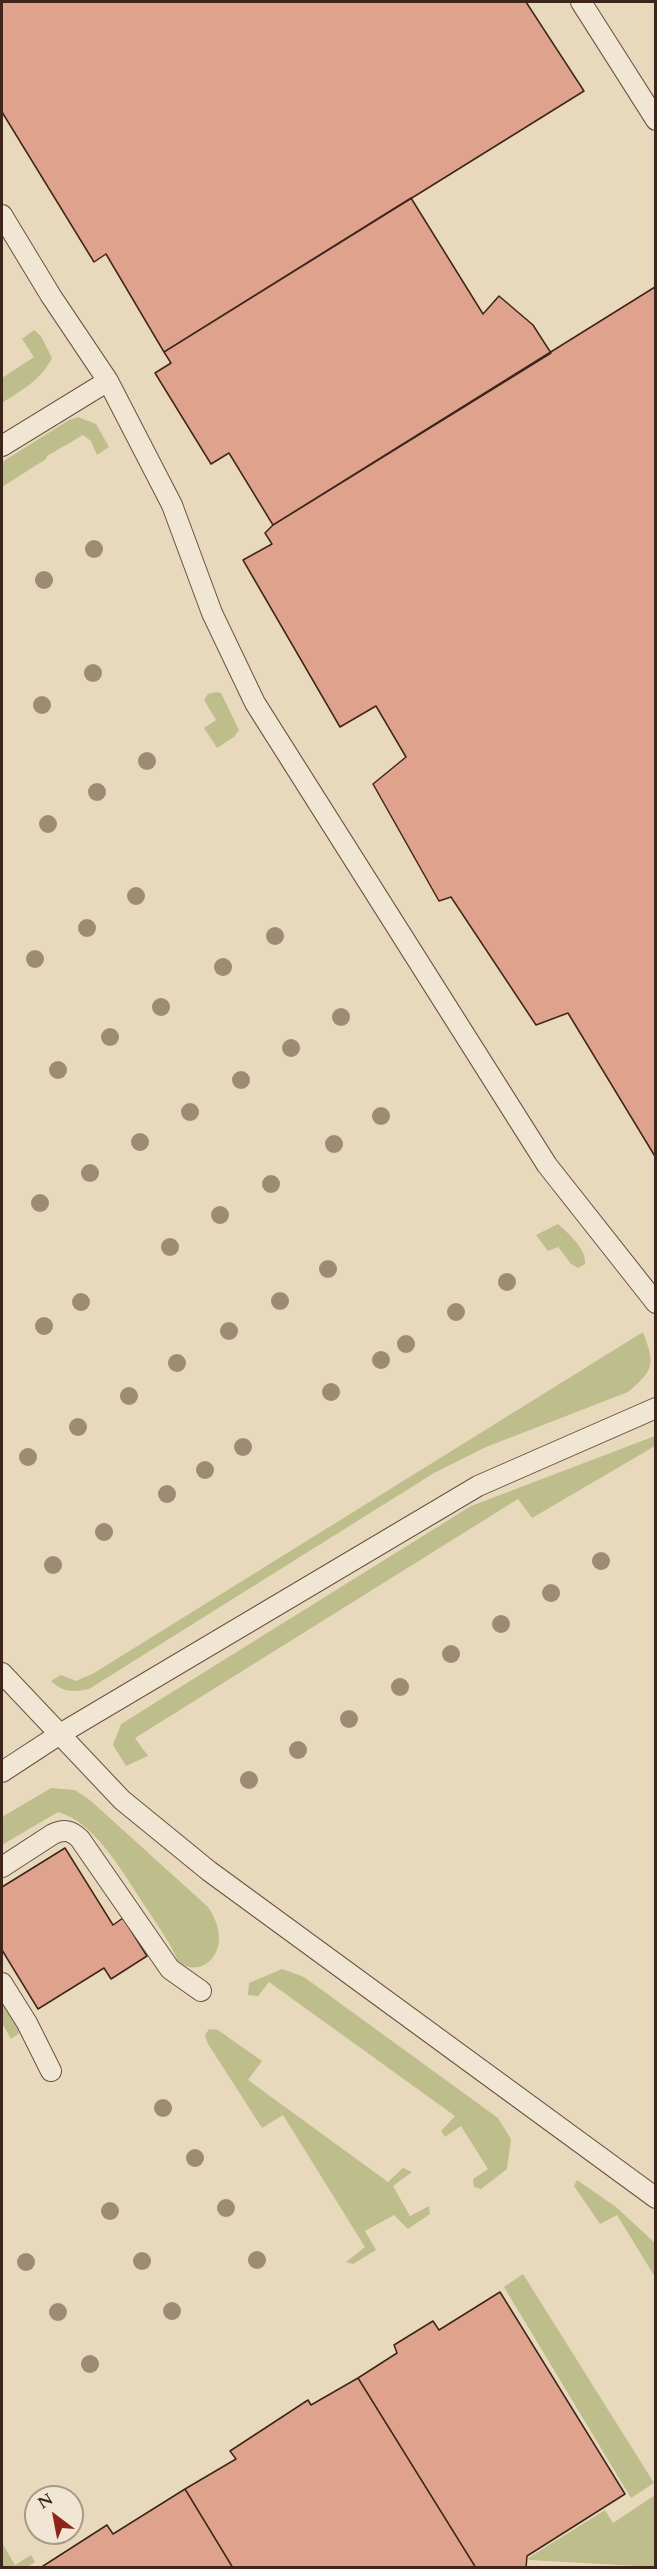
<!DOCTYPE html>
<html>
<head>
<meta charset="utf-8">
<style>
	body { margin:0 }
	#map { position:relative; width:657px; height:2569px; overflow:hidden; background:#e9d9bc; font-family:Cardo,serif }
	canvas { display:block }
	.frame { position:absolute; inset:0; border:3px solid #3e251b; pointer-events:none }
	.north { position:absolute; left:24px; top:2485px; width:60px; height:60px; box-sizing:border-box; background:#f1e6d3; border:2px solid #a99989; border-radius:50%; rotate:328deg; font-size:16px; font-weight:700; line-height:24px; text-align:center; color:#3e251b }
	.north::after { content:''; display:block; margin:auto; width:21px; height:27px; background:#8f2418; clip-path:polygon(50% 0,100% 100%,50% 72%,0 100%) }
</style>
</head>
<body>
<div id="map">
<canvas width="657" height="2569"></canvas>
<div class="frame"></div>
<div class="north">N</div>
</div>
<script>
const g = document.querySelector('canvas').getContext('2d');
g.lineJoin = 'round';
function fillPath(path, color) { g.fillStyle = color; g.fill(path, 'evenodd'); }
function trace(path, color, width, dash) { g.strokeStyle = color; g.lineWidth = width; g.lineCap = dash ? 'butt' : 'round'; g.setLineDash(dash || []); g.stroke(path); }
fillPath(new Path2D(`
	M34 330 41 336 52 358C41 380 22 390 2 403V378L34 357 22 339Z
	M78 417 96 424 109 447 97 455 91 441 83 435 47 456 46 459 2 487V462L69 420Z
	M217 692 221 693 239 730 234 737 217 748 204 728 216 720 204 700 208 694Z
	M558 1224C568 1233 587 1249 585 1264L578 1268 571 1264 558 1247 548 1251 536 1235Z
	M643 1332C655 1365 655 1369 628 1392L486 1447 434 1473 89 1689C73 1692 64 1693 51 1681L61 1675 76 1681 94 1673Z
	M655 1436V1446L532 1518 518 1499 135 1738 148 1756 126 1766 113 1745 121 1724 471 1506Z
	M51 1788 75 1790 91 1801 208 1907C215 1917 219 1927 219 1940 218 1961 197 1977 178 1961 170 1942 158 1926 147 1909 126 1878 96 1822 58 1812L2 1845V1817Z
	M282 1969 304 1977 498 2118 511 2139 507 2169 481 2189 474 2187 473 2179 488 2169 461 2126 445 2137 441 2131 455 2116 269 1982 258 1996 248 1995 249 1983Z
	M2 2001 21 2032 11 2039 2 2023Z
	M209 2029 218 2030 262 2061 248 2080 388 2182 403 2168 412 2172 393 2186 410 2216 429 2206 430 2214 408 2229 394 2215 365 2231 376 2250 353 2264 346 2262 365 2247 283 2115 262 2128 208 2044 205 2035Z
	M577 2180 616 2207 655 2243V2277L617 2215 600 2224 574 2186Z
	M523 2274 654 2483 631 2498 504 2287Z
	M655 2495V2567L529 2560 528 2558 605 2510 613 2523Z
	M2 2543 15 2565 31 2555 35 2562 27 2567H2Z`), '#bebd8c');
const building = new Path2D(`
	M2 2H526L584 91 164 352 106 254 94 262 2 112Z
	M411 198 483 314 499 296 533 325 551 353 273 525 229 453 211 464 155 373 171 363 164 352Z
	M655 287H656V1158L568 1013 536 1025 451 897 439 901 373 784 406 757 376 706 340 727 243 560 272 544 265 533 273 525Z
	M65 1848 113 1925 123 1918 147 1956 111 1979 104 1968 38 2009 2 1950V1887Z
	M500 2292 625 2494 527 2556 526 2568H476L358 2378 397 2353 394 2345 433 2321 439 2330Z
	M358 2378 476 2568H233L185 2489 236 2459 230 2451 308 2400 311 2405Z
	M185 2489 233 2568H40L107 2525 113 2534Z`);
fillPath(building, '#dfa38d');
trace(building, '#3e251b', 1.5);
const service = new Path2D(`
	M581 2 656 120
	M2 215 51 296 108 381 172 505 212 613 255 703 547 1165 656 1303
	M2 446 108 381
	M2 1673 122 1800 209 1871 656 2198
	M2 1772 60 1734 478 1486 656 1408
	M2 1867 53 1834C64 1829 71 1830 80 1839L170 1969 201 1991
	M2 1983 27 2023 51 2071`);
trace(service, '#695243', 22);
trace(service, '#f1e6d3', 20);
g.fillStyle = '#9d8b73';
for (const [x, y] of [
	[94,549],
	[44,580],
	[93,673],
	[42,705],
	[147,761],
	[97,792],
	[48,824],
	[136,896],
	[87,928],
	[275,936],
	[35,959],
	[223,967],
	[161,1007],
	[341,1017],
	[110,1037],
	[291,1048],
	[58,1070],
	[241,1080],
	[190,1112],
	[381,1116],
	[140,1142],
	[334,1144],
	[90,1173],
	[271,1184],
	[40,1203],
	[220,1215],
	[170,1247],
	[328,1269],
	[507,1282],
	[280,1301],
	[81,1302],
	[456,1312],
	[44,1326],
	[229,1331],
	[406,1344],
	[381,1360],
	[177,1363],
	[331,1392],
	[129,1396],
	[78,1427],
	[243,1447],
	[28,1457],
	[205,1470],
	[167,1494],
	[104,1532],
	[601,1561],
	[53,1565],
	[551,1593],
	[501,1624],
	[451,1654],
	[400,1687],
	[349,1719],
	[298,1750],
	[249,1780],
	[163,2108],
	[195,2158],
	[226,2208],
	[110,2211],
	[257,2260],
	[142,2261],
	[26,2262],
	[172,2311],
	[58,2312],
	[90,2364]
]) { g.beginPath(); g.arc(x, y, 9, 0, 2 * Math.PI); g.fill(); }
</script>
</body>
</html>
